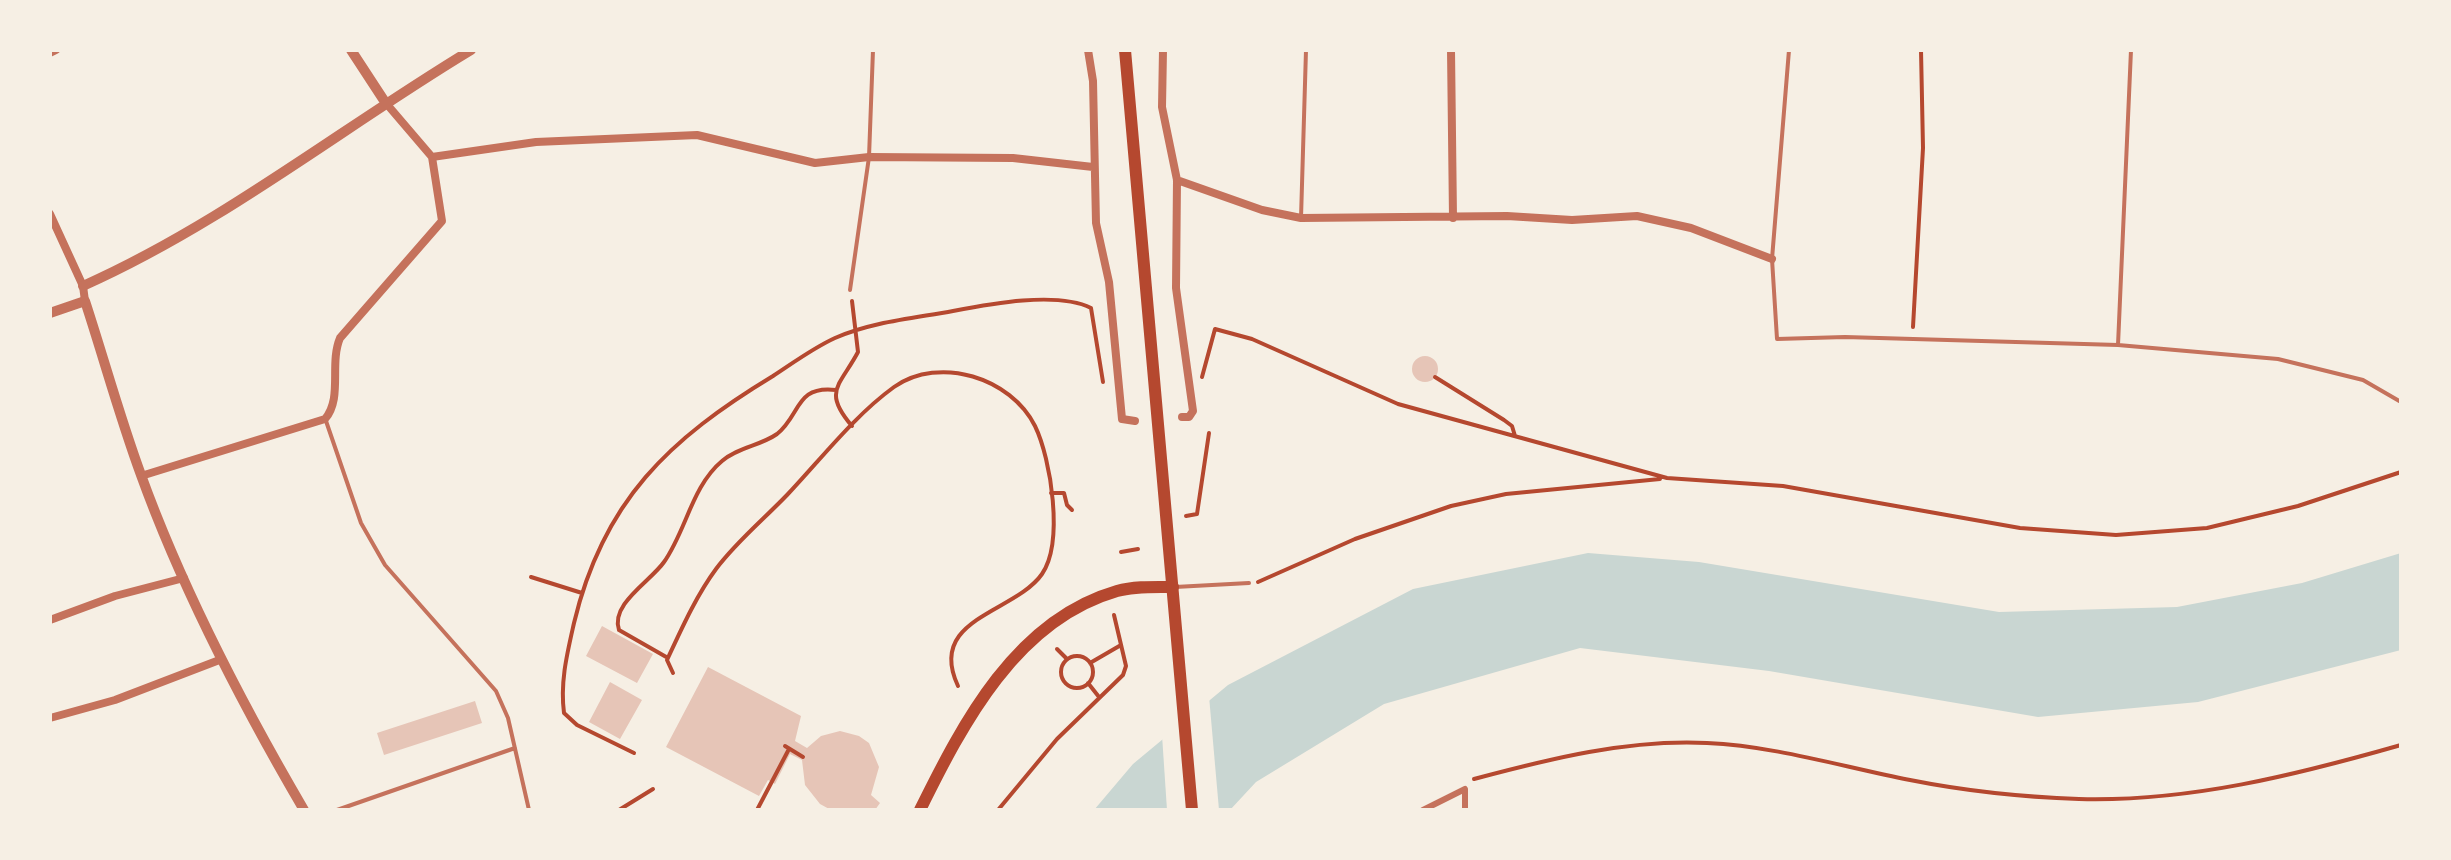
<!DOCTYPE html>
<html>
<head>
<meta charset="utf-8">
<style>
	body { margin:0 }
	#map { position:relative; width:2451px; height:860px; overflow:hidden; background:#f6efe4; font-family:Raleway,sans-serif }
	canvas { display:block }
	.frame { position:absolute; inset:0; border:52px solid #f6efe4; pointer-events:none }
</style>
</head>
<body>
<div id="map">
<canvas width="2451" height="860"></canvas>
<div class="frame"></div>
</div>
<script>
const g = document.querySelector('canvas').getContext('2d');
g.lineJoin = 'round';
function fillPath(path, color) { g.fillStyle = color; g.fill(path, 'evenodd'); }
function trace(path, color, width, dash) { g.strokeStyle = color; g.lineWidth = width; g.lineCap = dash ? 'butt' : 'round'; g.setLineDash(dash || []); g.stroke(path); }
fillPath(new Path2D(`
	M1588 553 1699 562 1999 612 2177 607 2302 583 2401 553V650L2198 702 2038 717 1769 671 1580 648 1384 704 1256 782 1230 810H1094L1133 764 1228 685 1413 589Z`), '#c9d6d2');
fillPath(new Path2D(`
	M1209 696 1219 810H1167L1162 735Z`), '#f6efe4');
fillPath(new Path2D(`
	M1412 369a13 13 0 1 1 26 0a13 13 0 1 1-26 0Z
	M602 626 653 654 637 683 586 656Z
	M708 667 801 716 795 741 807 748 821 736 840 731 859 736 869 743 879 767 871 795 880 803 875 810H831L820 804 805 785 802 760 790 754 775 784 768 780 759 796 666 747Z
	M610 682 642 700 620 739 589 722Z
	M475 701 482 723 384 755 377 733Z`), '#e6c5b7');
trace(new Path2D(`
	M852 301 858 352C840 386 822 391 852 426
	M1913 327 1923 148 1921 50
	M1202 377 1215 329 1252 339 1398 404 1667 478 1783 486 2020 528 2116 535 2207 528 2298 506 2401 472
	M1435 377 1504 420 1512 426 1515 436
	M1051 493H1064L1067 505 1072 510
	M1186 516 1197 514 1209 433
	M1121 552 1138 549
	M531 577 582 593
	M1258 582 1355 539 1451 506 1506 494 1660 479
	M1057 649 1067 659
	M1061 672a16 16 0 1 1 32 0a16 16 0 1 1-32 0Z
	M668 658 619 630C610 604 651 581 664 562 686 531 692 486 722 461 738 447 760 446 777 434 801 415 795 385 836 390
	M1090 663 1121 645
	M673 673 667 660C681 630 696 596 716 569 736 542 764 519 787 495 821 459 854 416 894 387 940 355 1011 378 1035 426 1051 459 1064 542 1042 574 1015 613 926 618 958 686
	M1088 683 1099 697
	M785 746 803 757
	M634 753 577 725 564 713C560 682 567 654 574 623 603 501 669 439 773 376 793 363 813 348 835 338 871 322 915 318 953 311 989 304 1057 291 1091 308L1103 382
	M1474 779C1549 759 1628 739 1707 743 1775 746 1843 767 1910 780 1965 791 2023 797 2079 799 2189 802 2296 775 2401 745
	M619 810 653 789
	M757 810 789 749
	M998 810 1057 739 1123 675 1126 666 1114 615`), '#b5482f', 4);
trace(new Path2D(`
	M1789 50 1772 259 1777 339 1845 337 2118 345 2278 359 2363 380 2401 402
	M1301 218 1306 50
	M850 290 869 157 873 50
	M2118 345 2131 50
	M326 421 361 523 385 565 496 691 508 718 529 810
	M1175 587 1249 583
	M337 810 515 748`), '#c5725c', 4);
trace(new Path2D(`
	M1423 810 1465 789V810`), '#c5725c', 6);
trace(new Path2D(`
	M1088 50 1093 81 1096 223 1109 282 1122 419 1135 421
	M1163 50 1162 107 1177 180 1176 288 1193 411 1189 417H1182
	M1451 50 1453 218
	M50 53 56 50
	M432 157 536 142 697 135 815 163 869 157 1013 158 1093 167
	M1177 180 1262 210 1301 218 1507 216 1572 220 1637 216 1691 228 1772 259
	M50 214 83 286 85 301
	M141 476 325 419C343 398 329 364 340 338L442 221 432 157 385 102
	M50 620 115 596 184 578
	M50 718 115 700 222 659`), '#c5725c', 8);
trace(new Path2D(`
	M351 50 385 102
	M83 286C222 224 340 129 471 50
	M50 313 85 301C104 359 120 418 141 475 183 591 242 704 304 810`), '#c5725c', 10);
trace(new Path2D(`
	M920 810C963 723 1016 620 1117 591 1135 586 1155 587 1173 587`), '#b5482f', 12);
trace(new Path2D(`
	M1125 50 1192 810`), '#b5482f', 12);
</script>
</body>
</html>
